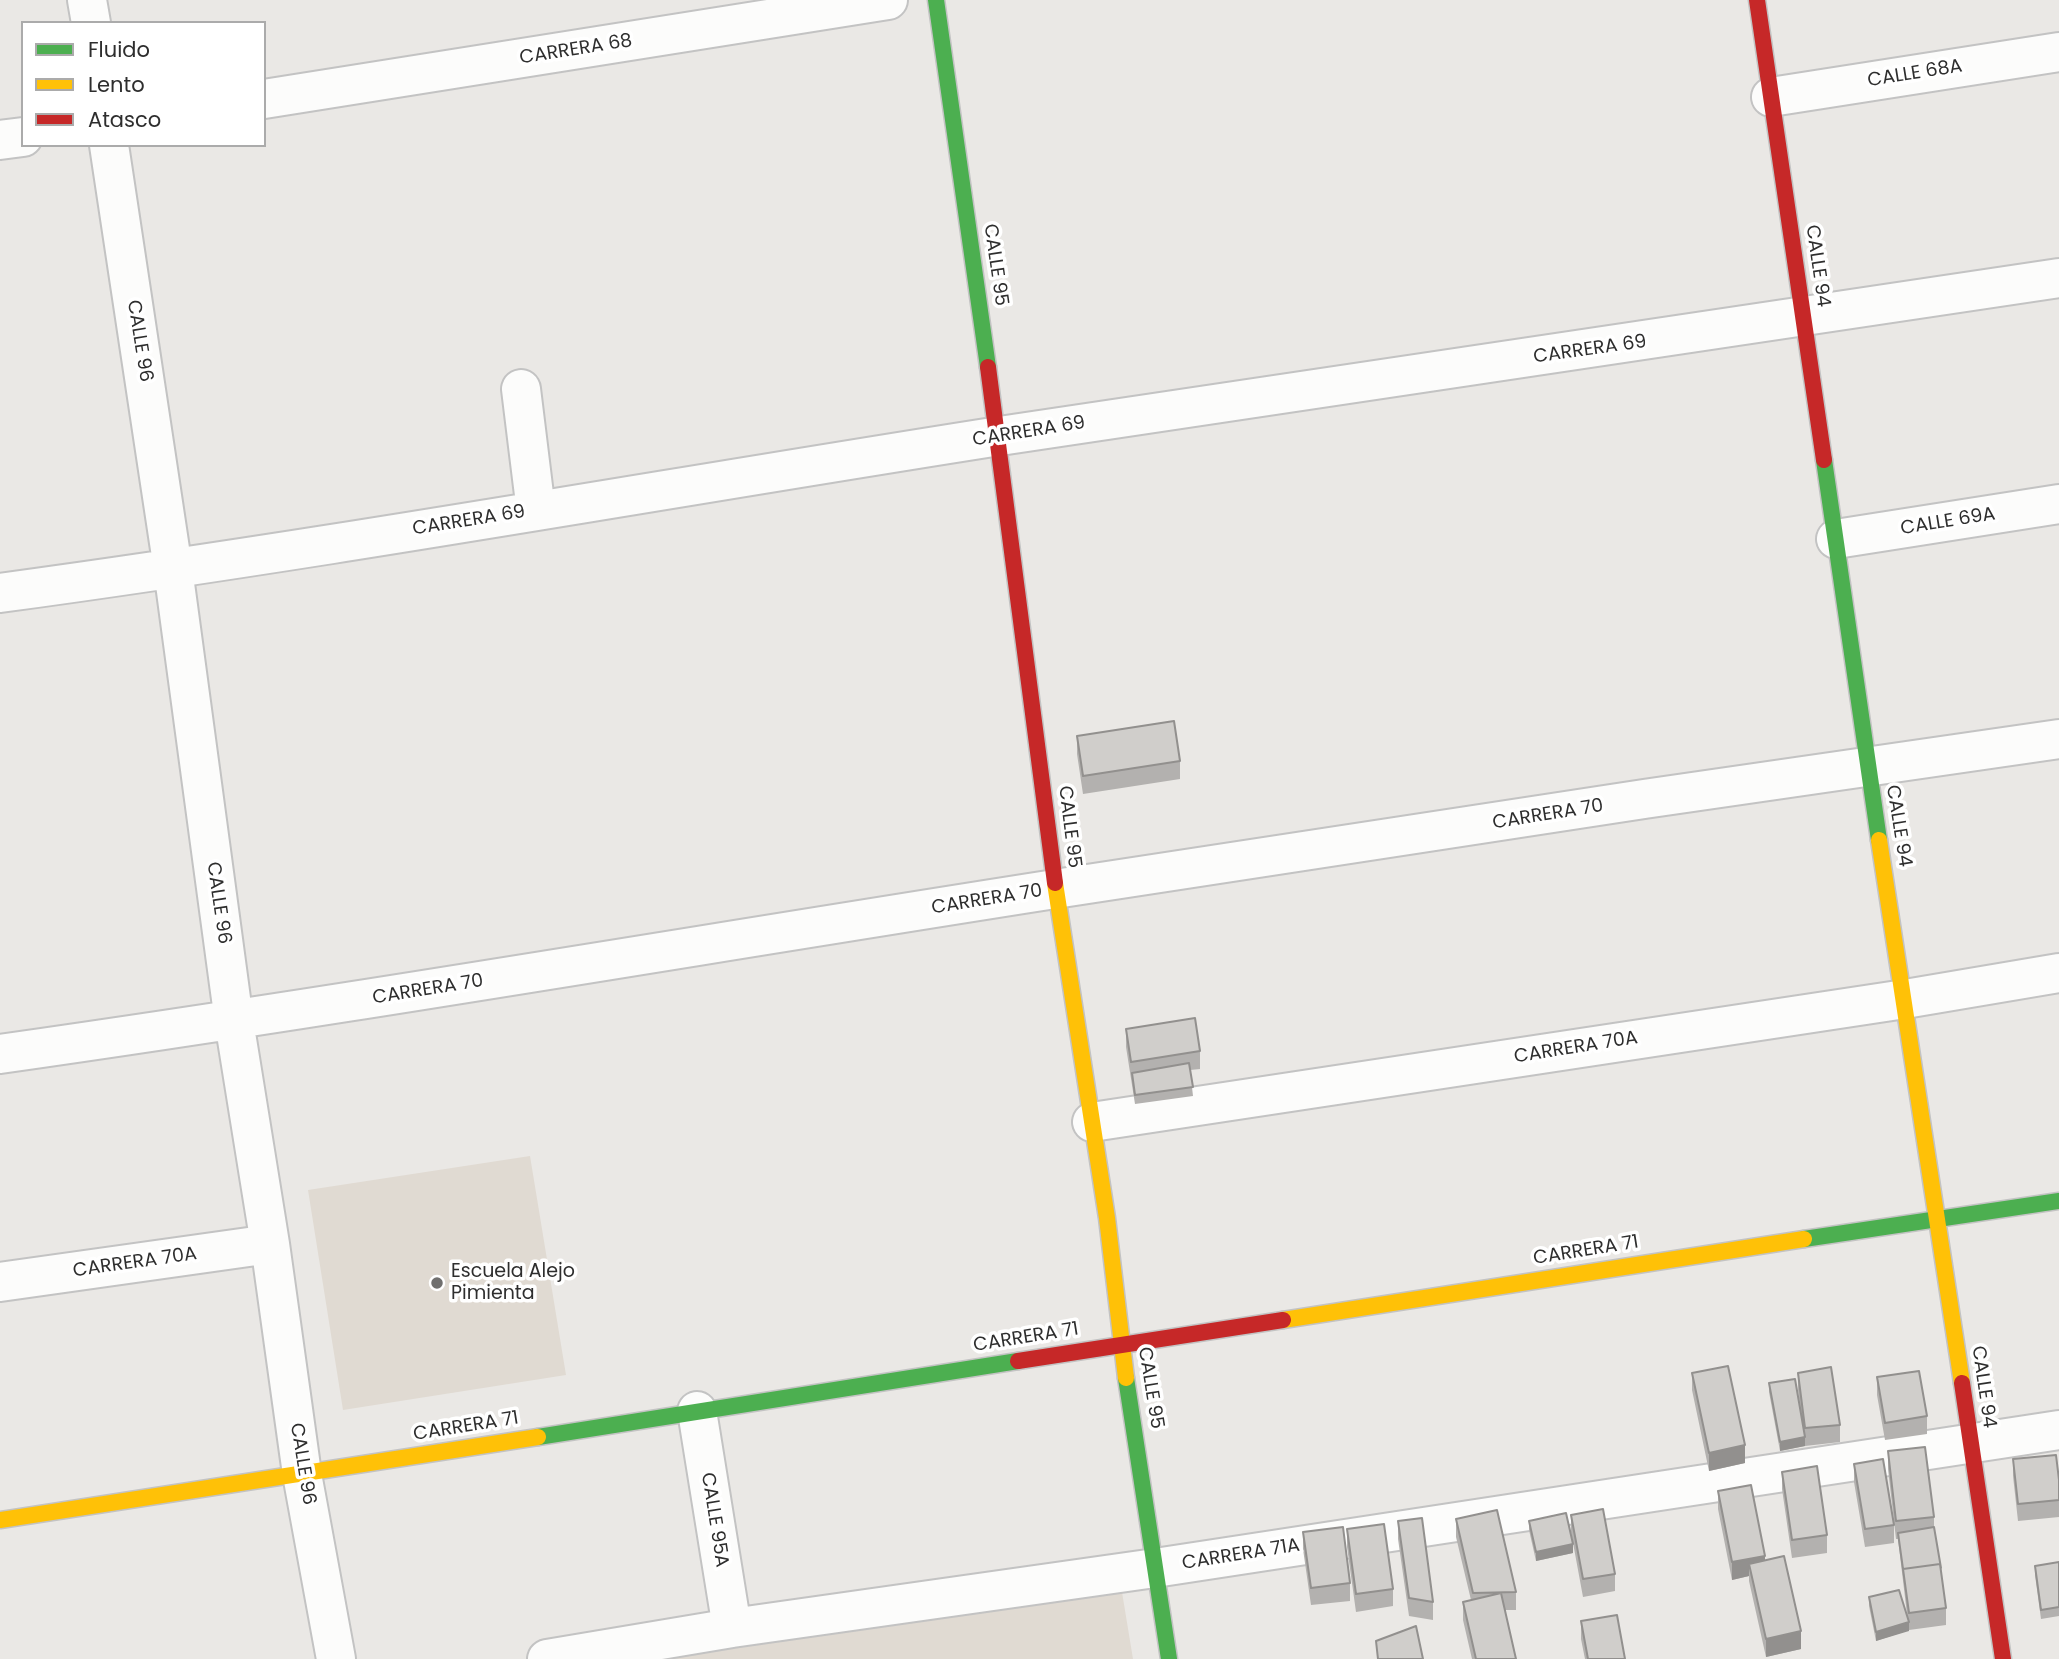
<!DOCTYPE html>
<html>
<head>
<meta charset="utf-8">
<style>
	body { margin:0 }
	#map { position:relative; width:2059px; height:1659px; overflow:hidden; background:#eae8e5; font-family:Poppins,sans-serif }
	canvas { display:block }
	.legend { position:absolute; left:21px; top:21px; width:245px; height:126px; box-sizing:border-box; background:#fff; border:2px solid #ababab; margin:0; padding:9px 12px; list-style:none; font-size:21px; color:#2e2e2e }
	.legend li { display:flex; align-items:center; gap:14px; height:35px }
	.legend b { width:35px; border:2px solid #ababab }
</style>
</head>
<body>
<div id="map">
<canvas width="2059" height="1659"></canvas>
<ul class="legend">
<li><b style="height:9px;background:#4caf50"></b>Fluido</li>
<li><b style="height:9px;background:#ffc107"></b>Lento</li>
<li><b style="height:9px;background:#c62828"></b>Atasco</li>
</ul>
</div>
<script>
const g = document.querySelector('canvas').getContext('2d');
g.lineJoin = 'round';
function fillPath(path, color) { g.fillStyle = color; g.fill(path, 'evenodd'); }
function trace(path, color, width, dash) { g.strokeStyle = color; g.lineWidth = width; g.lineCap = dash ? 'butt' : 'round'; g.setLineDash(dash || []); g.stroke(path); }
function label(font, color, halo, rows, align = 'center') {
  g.font = font + ' Poppins,sans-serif'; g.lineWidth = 7; g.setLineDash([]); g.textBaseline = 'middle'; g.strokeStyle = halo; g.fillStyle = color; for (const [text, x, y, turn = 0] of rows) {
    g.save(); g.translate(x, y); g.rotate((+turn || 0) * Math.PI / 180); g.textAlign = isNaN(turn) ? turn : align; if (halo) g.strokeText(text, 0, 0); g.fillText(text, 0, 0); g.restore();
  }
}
fillPath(new Path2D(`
	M530 1156 566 1375 343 1410 308 1190Z
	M1121 1586 1133 1659H658Z`), '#e0dad2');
const street = new Path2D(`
	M87 0 91 23
	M1771 97 2059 52
	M264 99 888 0
	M0 140 23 137
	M109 145 173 569 234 1021 270 1244 302 1474 336 1659
	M521 389 536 511
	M1836 539 2059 504
	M0 593C332 548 662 489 993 437 1348 381 1704 334 2059 278
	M0 1054C352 1004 703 944 1055 889 1389 837 1724 786 2059 739
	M1092 1122 1905 999 2059 973
	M0 1282 270 1244
	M697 1411 732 1628
	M547 1659 732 1628 1155 1568 2059 1430`);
const fast = new Path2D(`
	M936 0 988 367
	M1824 460 1879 840
	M1804 1239 2059 1201
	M1126 1378 1169 1659
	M538 1437 1018 1361`);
const slow = new Path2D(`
	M1879 840 1962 1383
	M1055 883 1107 1218 1126 1378
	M1283 1320 1804 1239
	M0 1520 538 1437`);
const jam = new Path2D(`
	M1757 0 1824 460
	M988 367 1055 883
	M1018 1361 1283 1320
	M1962 1383 2003 1659`);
trace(street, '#c3c3c3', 42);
trace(fast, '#c3c3c3', 19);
trace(slow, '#c3c3c3', 19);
trace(jam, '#c3c3c3', 19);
trace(street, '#fcfcfb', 38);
trace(fast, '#4caf50', 16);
trace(slow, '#ffc107', 16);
trace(jam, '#c62828', 16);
fillPath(new Path2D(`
	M1077 736 1180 761V779L1083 794 1077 754Z
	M1126 1029 1200 1051V1069L1190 1070 1193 1096 1135 1104 1126 1047Z
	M1692 1373 1745 1463 1709 1471 1692 1390Z
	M1798 1373 1840 1425V1442L1805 1446 1780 1451 1769 1392V1383L1800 1406 1798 1390Z
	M1877 1377 1927 1416V1434L1885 1440 1877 1395Z
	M1888 1451 1934 1517V1528L1946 1608V1625L1909 1630 1876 1641 1869 1606V1597L1907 1614 1898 1539H1896L1888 1469Z
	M2013 1459 2059 1480V1517L2018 1521 2013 1476Z
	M1854 1464 1894 1525V1543L1865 1547 1854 1482Z
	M1782 1472 1827 1535V1553L1792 1558 1782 1489Z
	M1718 1491 1765 1560 1801 1649 1766 1657 1749 1581V1576L1732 1580 1718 1509Z
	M1571 1515 1615 1574V1591L1583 1597 1571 1532Z
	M1456 1519 1516 1592V1610H1505L1516 1659H1472L1463 1620V1602L1471 1600 1456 1537Z
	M1398 1521 1433 1602V1620L1409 1616 1398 1539Z
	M1529 1521 1573 1553 1536 1561 1529 1530Z
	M1347 1529 1393 1589V1606L1356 1612 1347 1547Z
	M1303 1532 1350 1583V1601L1311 1605 1303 1549Z
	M2059 1562V1616L2041 1619 2035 1575V1566Z
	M1581 1621 1625 1659H1585L1581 1639Z`), '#b3b1af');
fillPath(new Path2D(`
	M1805 1437V1446L1780 1451V1442Z
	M1745 1445V1463L1709 1471V1453Z
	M1573 1544V1553L1536 1561V1552Z
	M1765 1556V1573L1749 1564V1576L1732 1580V1562Z
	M1909 1622V1631L1876 1641V1632Z
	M1801 1631V1649L1766 1657V1639Z`), '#92908e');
const building = new Path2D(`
	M1174 721 1180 761 1083 776 1077 736Z
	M1195 1018 1200 1051 1131 1062 1126 1029Z
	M1189 1063 1193 1087 1135 1095 1132 1073Z
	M1728 1366 1745 1445 1709 1453 1692 1373Z
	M1831 1367 1840 1425 1805 1428 1798 1373Z
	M1919 1371 1927 1416 1885 1423 1877 1377Z
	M1795 1379 1805 1437 1780 1442 1769 1383Z
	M1925 1447 1934 1517 1896 1521 1888 1451Z
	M2056 1455 2059 1480V1500L2018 1504 2013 1459Z
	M1883 1459 1894 1525 1865 1529 1854 1464Z
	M1817 1466 1827 1535 1792 1540 1782 1472Z
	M1751 1485 1765 1556 1732 1562 1718 1491Z
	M1603 1509 1615 1574 1583 1579 1571 1515Z
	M1497 1510 1516 1592 1473 1593 1456 1519Z
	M1566 1513 1573 1544 1536 1552 1529 1521Z
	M1422 1518 1433 1602 1409 1598 1398 1521Z
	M1384 1524 1393 1589 1356 1594 1347 1529Z
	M1343 1527 1350 1583 1311 1588 1303 1532Z
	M1934 1527 1941 1568 1940 1564 1903 1569 1898 1533Z
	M1784 1556 1801 1631 1766 1639 1749 1564Z
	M2059 1562V1607L2041 1610 2035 1566Z
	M1940 1564 1946 1608 1909 1613 1903 1569Z
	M1899 1590 1909 1622 1876 1632 1869 1597Z
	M1501 1593 1516 1659H1476L1463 1602Z
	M1617 1615 1625 1659H1588L1581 1621Z
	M1416 1626 1423 1659H1378L1376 1641Z`);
fillPath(building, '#d0cecb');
trace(building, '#92908e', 2);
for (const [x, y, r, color] of [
	[437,1283,7,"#706f6e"]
]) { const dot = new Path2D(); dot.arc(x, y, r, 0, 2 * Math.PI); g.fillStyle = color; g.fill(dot); trace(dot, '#fff', 2.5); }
label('19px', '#2e2e2e', '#fff', [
	["CARRERA 68",576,50,-9],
	["CALLE 68A",1915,74,-9],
	["CALLE 95",995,265,82],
	["CALLE 94",1817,266,82],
	["CALLE 96",139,341,81],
	["CARRERA 69",1590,350,-8],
	["CARRERA 69",1029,432,-9],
	["CARRERA 69",469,521,-9],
	["CALLE 69A",1948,522,-9],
	["CARRERA 70",1548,815,-9],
	["CALLE 94",1898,826,81],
	["CALLE 95",1069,827,83],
	["CARRERA 70",987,900,-9],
	["CALLE 96",218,903,82],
	["CARRERA 70",428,990,-9],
	["CARRERA 70A",1576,1048,-9],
	["CARRERA 71",1586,1251,-9],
	["CARRERA 70A",135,1263,-8],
	["CARRERA 71",1026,1338,-9],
	["CALLE 94",1983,1387,82],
	["CALLE 95",1150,1388,81],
	["CARRERA 71",466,1427,-9],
	["CALLE 96",302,1464,81],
	["CALLE 95A",714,1520,81],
	["CARRERA 71A",1241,1555,-9]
]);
label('19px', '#2e2e2e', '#fff', [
	["Escuela Alejo",451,1272],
	["Pimienta",451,1294]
], 'left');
</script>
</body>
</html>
